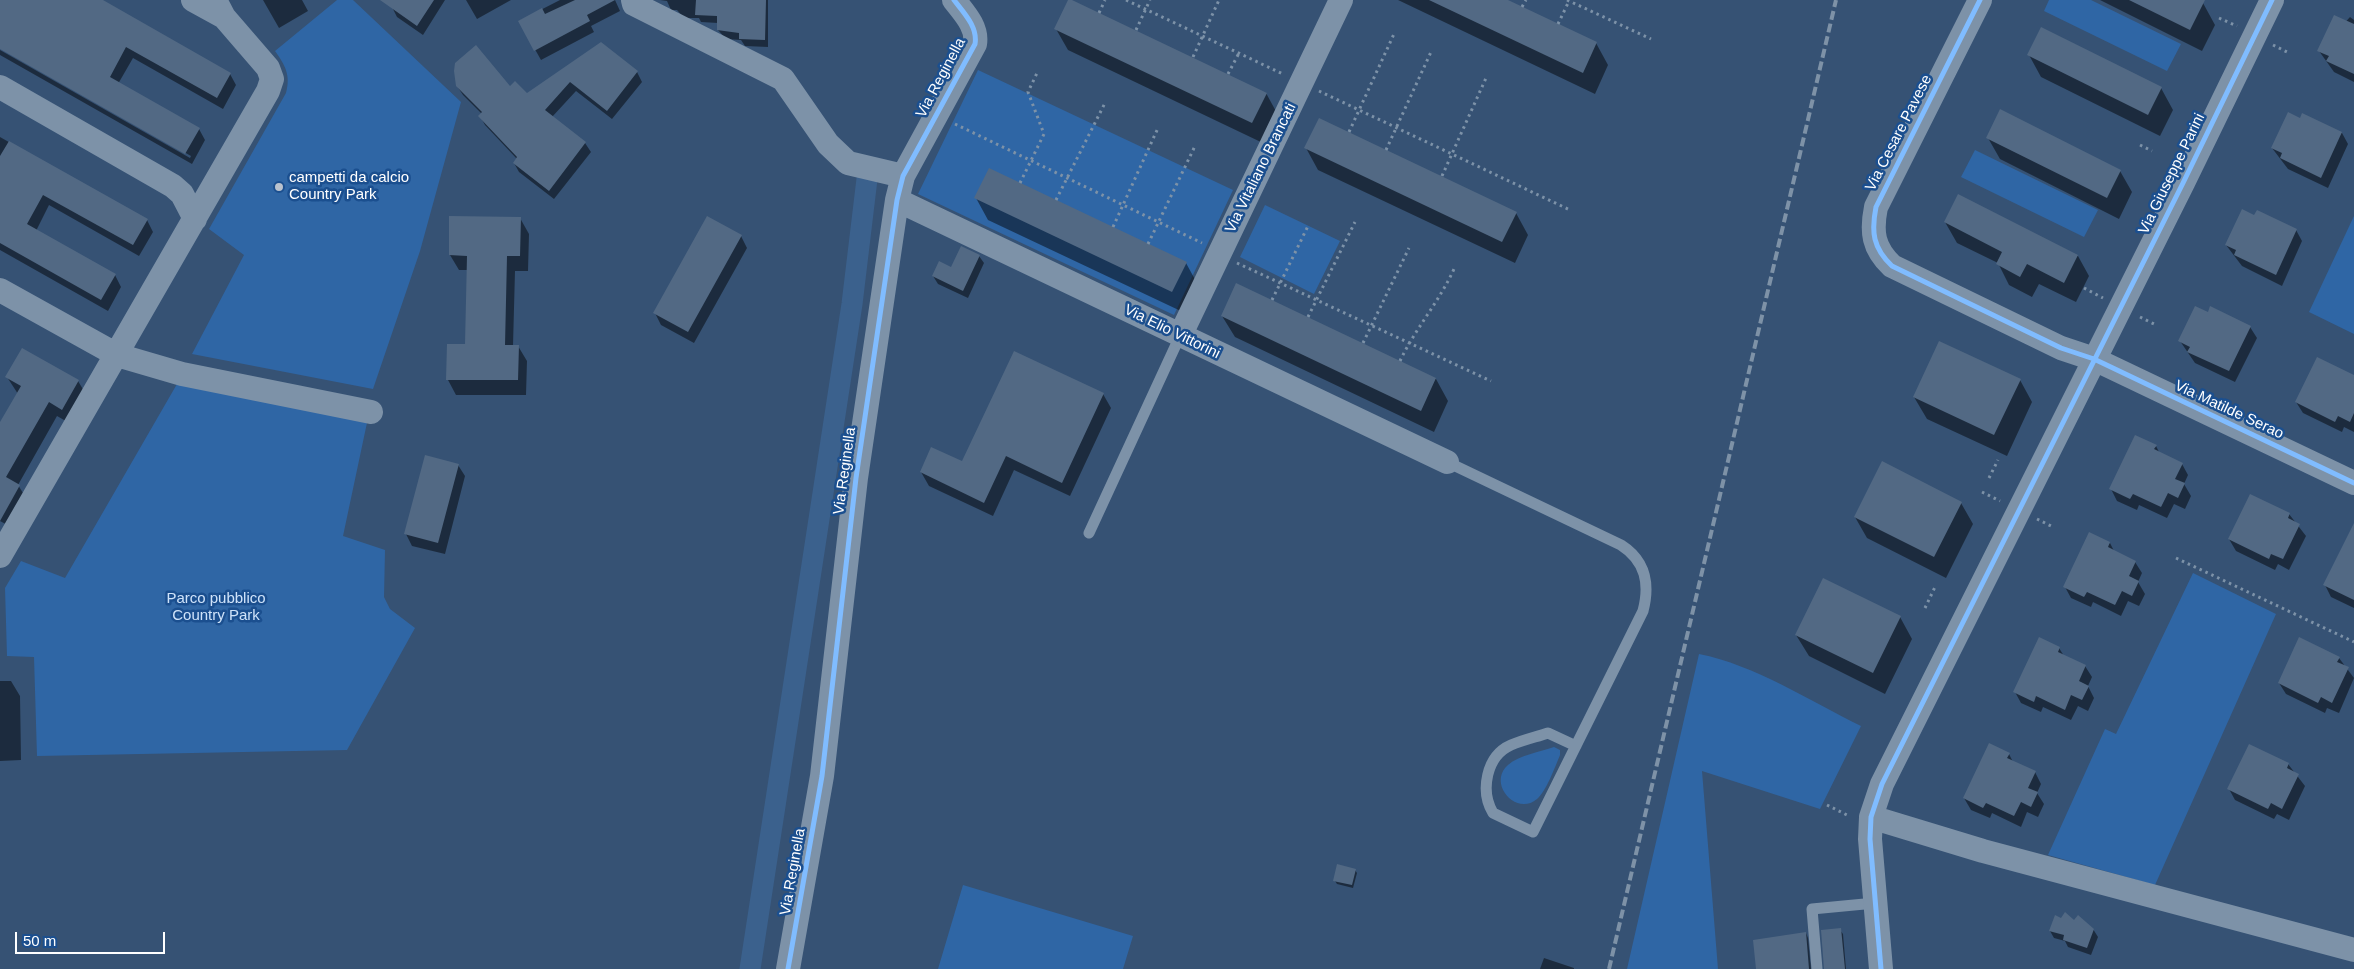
<!DOCTYPE html>
<html>
<head>
<meta charset="utf-8">
<style>
	body { margin:0 }
	#map { position:relative; width:2354px; height:969px; overflow:hidden; background:#365274; font-family:Helvetica,sans-serif }
	canvas { display:block }
	.scale { position:absolute; left:15px; top:932px; width:150px; height:22px; box-sizing:border-box; border:2px solid #fff; border-top:0; padding-left:6px; font-size:15px; line-height:18px; white-space:nowrap; color:#fff; -webkit-text-stroke:4px #1b4f8f; paint-order:stroke }
</style>
</head>
<body>
<div id="map">
<canvas width="2354" height="969"></canvas>
<div class="scale">50 m</div>
</div>
<script>
const g = document.querySelector('canvas').getContext('2d');
g.lineJoin = 'round';
function fillPath(path, color) { g.fillStyle = color; g.fill(path, 'evenodd'); }
function trace(path, color, width, dash) { g.strokeStyle = color; g.lineWidth = width; g.lineCap = dash ? 'butt' : 'round'; g.setLineDash(dash || []); g.stroke(path); }
function label(font, color, halo, rows, align = 'center') {
  g.font = font + ' Helvetica,sans-serif'; g.lineWidth = 5; g.setLineDash([]); g.textBaseline = 'middle'; g.strokeStyle = halo; g.fillStyle = color; for (const [text, x, y, turn = 0] of rows) {
    g.save(); g.translate(x, y); g.rotate((+turn || 0) * Math.PI / 180); g.textAlign = isNaN(turn) ? turn : align; if (halo) g.strokeText(text, 0, 0); g.fillText(text, 0, 0); g.restore();
  }
}
fillPath(new Path2D(`
	M337 0H353L461 102 420 251 373 389 192 354 244 255 209 229 286 93C291 75 285 65 275 51Z
	M2049 0H2091L2181 44 2167 71 2044 11Z
	M978 70 1233 190 1174 315 918 194Z
	M1975 150 2098 210 2084 237 1961 177Z
	M1265 205 1340 241 1314 294 1240 257Z
	M2354 216V334L2309 312Z
	M177 384 368 418 343 536 385 550 384 597 390 609 415 628 347 750 37 756 34 657 7 656 5 588 21 561 65 578Z
	M2193 573 2276 614 2155 885 2048 855 2105 729 2116 734Z
	M1699 654C1755 665 1810 701 1861 726L1820 809 1702 771 1718 969H1627Z
	M1554 747 1560 750V755C1555 767 1546 792 1537 799 1516 817 1487 783 1508 765 1519 755 1540 752 1554 747Z
	M963 885 1133 936 1123 969H938Z`), '#2f66a5');
fillPath(new Path2D(`
	M0 0H99L230 74 236 85 223 109 133 58 118 84 199 129 205 140 192 164 0 55V50L190 158 191 156 0 47Z
	M263 0H302L308 11 279 28Z
	M397 0H445L423 35 397 17 392 7Z
	M466 0H511L477 19Z
	M560 0H615L620 11 591 26 594 32 541 60 519 21Z
	M660 0H768V47L745 46 741 40 726 39 718 30V23L701 22 699 18H684L677 10H671L667 1Z
	M1398 0H1505L1596 43 1608 65 1595 94Z
	M2100 0H2196L2203 3 2215 25 2202 51Z
	M2350 17 2354 20V82L2334 72 2319 51Z
	M1056 29 1266 93 1278 115 1265 144 1068 50Z
	M601 43 637 72 642 82 612 119 576 91 552 117 585 143 591 152 554 199 519 172 514 163 517 159 485 125 480 116 482 114 463 95 457 86 509 88 527 95Z
	M2029 55 2161 88 2173 110 2160 136 2041 77Z
	M2300 120 2342 133 2348 144 2328 188 2288 169 2272 148Z
	M0 137 147 220 153 232 139 256 49 205 36 231 115 275 121 287 108 311 0 250Z
	M1988 138 2120 171 2132 192 2119 219 2000 159Z
	M1306 148 1516 213 1528 235 1515 263 1318 170Z
	M976 198 1186 263 1198 285 1185 313 988 220Z
	M520 218 529 234 528 271H515L513 346H518L527 361 526 395H456L448 380 467 346 468 270H459L450 255Z
	M1945 222 2078 256 2089 276 2076 302 2039 284 2032 297 2009 285 1998 263 1957 243Z
	M2296 230 2302 241 2282 286 2242 266 2226 245Z
	M741 236 747 248 694 343 661 325 655 313Z
	M979 256 984 263 968 298 938 284 933 276Z
	M1237 285 1436 379 1448 401 1434 432 1235 337 1222 316Z
	M2208 313 2250 327 2257 338 2235 382 2195 363 2180 341Z
	M2354 376V432L2344 427 2342 432 2303 413 2296 402Z
	M7 377 78 381 87 396 71 424 57 416 18 485 28 501 13 528 0 521V425L18 394Z
	M2020 380 2032 402 2007 456 1927 419 1914 397Z
	M1103 394 1111 408 1070 496 1014 470 993 516 929 486 921 472 963 463Z
	M2156 446 2160 454 2182 464 2188 475 2184 484 2191 496 2185 509 2174 504 2167 518 2139 505 2137 510 2117 501 2111 489Z
	M458 465 465 476 445 554 412 546 406 534Z
	M1961 503 1973 524 1946 578 1867 538 1855 517Z
	M2289 514 2306 536 2289 570 2278 564 2275 570 2236 551 2229 539Z
	M2110 543 2114 551 2135 562 2142 573 2138 582 2145 594 2139 606 2128 601 2121 616 2093 602 2091 607 2071 598 2065 587Z
	M2354 546V608L2331 597 2325 585Z
	M1900 617 1912 639 1885 694 1809 656 1796 635Z
	M2059 648 2064 656 2085 666 2092 677 2088 686 2094 698 2088 711 2078 706 2071 720 2043 707 2041 712 2021 703 2015 692Z
	M2339 658 2354 678 2339 713 2327 708 2325 713 2286 694 2279 683Z
	M0 681H11L20 696 21 760 0 761Z
	M2009 754 2013 762 2035 772 2041 784 2037 793 2044 804 2038 817 2027 812 2021 827 1992 813 1990 818 1971 810 1964 798Z
	M2288 764 2305 786 2289 820 2277 814 2274 819 2235 800 2229 789Z
	M1355 870 1357 873 1353 888 1337 884 1335 881Z
	M2075 921 2093 929 2098 937 2091 955 2068 947 2065 941 2054 938 2050 931Z
	M1840 930 1843 934 1846 969H1826Z
	M1806 933 1808 938 1811 969H1758Z
	M1544 958 1574 968V969H1540Z`), '#0007');
trace(new Path2D(`
	M750 969 852 304 867 179`), '#3b618d', 21);
fillPath(new Path2D(`
	M0 0H103L231 73 217 98 126 47 110 77 200 128 185 154 0 49Z
	M380 0H434L417 26Z
	M575 0H615L587 15 590 21 534 51 518 21 542 8 545 14Z
	M696 0H766L765 40 739 39V33L717 30V16L695 15Z
	M1068 0H1072L1267 93 1252 123 1054 29Z
	M1429 0H1508L1597 42 1583 73Z
	M2129 0H2205L2190 30Z
	M2334 15 2354 24V74L2326 61 2329 56 2317 51Z
	M2041 27 2162 87 2148 115 2027 55Z
	M601 42 638 71 607 111 570 82 545 110 586 142 549 191 513 163 517 157 478 116 482 112 456 86 454 71 455 63 476 45 510 86 515 81 527 93Z
	M2000 109 2121 170 2107 198 1986 138Z
	M2288 112 2300 118 2302 113 2342 132 2321 178 2280 158 2282 153 2271 148Z
	M1319 118 1517 212 1502 242 1304 148Z
	M9 141 148 219 133 245 43 195 27 224 116 274 101 300 0 243V156Z
	M989 168 1187 262 1172 292 974 198Z
	M1958 194 2078 255 2064 283 2027 264 2020 277 1996 264 2002 252 1944 222Z
	M2242 209 2254 215 2257 210 2297 229 2276 275 2234 255 2236 250 2225 245Z
	M449 216 521 217 520 256H507L505 345H519L518 380H446L447 344H465L467 256 449 255Z
	M707 216 742 235 688 332 653 313Z
	M961 246 980 255 963 291 932 276 939 261 951 267Z
	M1236 283 1436 378 1421 411 1221 316Z
	M2195 306 2208 312 2210 306 2251 326 2229 371 2187 352 2190 347 2178 341Z
	M1939 341 2021 379 1994 435 1913 397Z
	M22 348 79 380 62 410 49 402 6 477 20 485 0 521V422L21 386 5 377Z
	M1014 351 1104 393 1062 483 1006 456 984 503 920 472 931 447 962 461Z
	M2317 357 2354 375V413L2350 422 2338 416 2335 422 2295 402Z
	M2135 435 2157 445 2154 449 2183 463 2175 479 2185 483 2178 498 2168 493 2161 507 2133 494 2130 499 2109 489Z
	M425 455 459 464 438 543 404 534Z
	M1882 461 1962 502 1934 557 1854 517Z
	M2250 494 2290 513 2288 518 2300 524 2283 559 2271 554 2269 559 2228 539Z
	M2354 523V600L2323 585Z
	M2089 532 2110 542 2108 547 2136 561 2129 576 2139 581 2132 596 2122 591 2115 605 2087 592 2084 597 2063 587Z
	M1823 578 1901 616 1873 673 1795 635Z
	M2039 637 2060 647 2058 652 2086 665 2079 681 2089 686 2082 700 2071 695 2065 710 2036 696 2034 702 2013 692Z
	M2299 637 2340 657 2337 662 2349 667 2332 703 2321 697 2318 703 2278 683Z
	M1989 743 2010 753 2007 758 2036 771 2028 788 2038 792 2031 807 2021 802 2014 816 1986 803 1983 808 1963 798Z
	M2249 744 2289 763 2287 768 2299 774 2282 809 2271 803 2268 809 2227 789Z
	M1337 864 1356 869 1352 885 1333 881Z
	M2065 912 2074 920 2078 915 2094 929 2087 948 2063 940 2064 935 2049 931 2055 915 2061 918Z
	M1841 928 1845 969H1824L1821 930Z
	M1806 932 1809 969H1756L1753 940Z`), '#526984');
trace(new Path2D(`
	M1126 0 1283 74
	M1567 0 1651 39
	M1522 7 1526 0
	M1099 13 1105 0
	M2219 18 2237 26
	M1558 24 1569 1
	M1136 30 1150 0
	M2273 45 2289 53
	M1193 57 1219 0
	M1228 74 1239 53
	M1319 91 1570 210
	M955 124 1202 243
	M1349 132 1394 34
	M2140 145 2152 151
	M1386 150 1431 52
	M1442 176 1486 78
	M1020 183 1044 134 1028 92 1038 71
	M1056 200 1105 103
	M1113 227 1158 128
	M1148 244 1195 146
	M1237 263 1491 381
	M2084 288 2103 298
	M1272 300 1308 226
	M1308 317 1355 222
	M2140 317 2154 324
	M1363 343 1409 248
	M1400 361C1415 329 1439 302 1454 269
	M1989 478 1998 460
	M1982 492 2000 501
	M2037 519 2053 527
	M2176 558 2354 642
	M1925 608 1935 587
	M1827 805 1849 816`), '#7d92a8', 3, [2.5, 4]);
trace(new Path2D(`
	M1447 462 1621 545C1646 561 1650 584 1643 611L1533 832 1493 813C1480 791 1486 756 1511 745 1523 740 1536 737 1548 733L1576 746
	M1089 533 1180 336
	M1817 969 1812 909 1875 903`), '#7d92a8', 11);
trace(new Path2D(`
	M193 0 224 17
	M633 0 634 4 783 79 828 144 848 163 903 176
	M1980 0 1876 207C1871 232 1873 248 1892 266L2061 348 2094 359 2354 483
	M0 87 173 186 182 194 195 219
	M897 200 1447 462
	M0 290 117 355 182 374 371 412
	M1180 336 1341 0
	M0 556 268 91 272 79 268 68 224 17 215 0
	M1871 817 1983 851 2354 950
	M788 969 822 776 856 478 897 200 903 176 975 44C978 27 964 13 954 0
	M1881 969 1870 839 1871 817 1882 784 2183 183 2272 0`), '#7d92a8', 24);
trace(new Path2D(`
	M1609 969 1836 0`), '#7e92a7', 4, [9, 4]);
trace(new Path2D(`
	M1980 0 1876 207C1871 232 1873 248 1892 266L2061 348 2094 359 2354 483
	M788 969 822 776 856 478 897 200 903 176 975 44C978 27 964 13 954 0
	M1881 969 1870 839 1871 817 1882 784 2183 183 2272 0`), '#80bcff', 5);
for (const [x, y, r, color] of [
	[279,187,5,"#b9c2ce"]
]) { const dot = new Path2D(); dot.arc(x, y, r, 0, 2 * Math.PI); g.fillStyle = color; g.fill(dot); trace(dot, '#1b4f8f', 2); }
label('15px', '#fff', '#1b4f8f', [
	["Via Reginella",941,78,-62],
	["Via Cesare Pavese",1899,133,-63],
	["Via Vitaliano Brancati",1261,168,-64],
	["Via Giuseppe Parini",2172,174,-64],
	["Via Elio Vittorini",1172,332,26],
	["Via Matilde Serao",2229,410,25],
	["Via Reginella",845,471,-82],
	["Via Reginella",793,872,-80]
]);
label('15px', '#fff', '#1b4f8f', [
	["campetti da calcio",289,178],
	["Country Park",289,195]
], 'left');
label('15px', '#cfe3fa', '#1b4f8f', [
	["Parco pubblico",216,599],
	["Country Park",216,616]
]);
</script>
</body>
</html>
